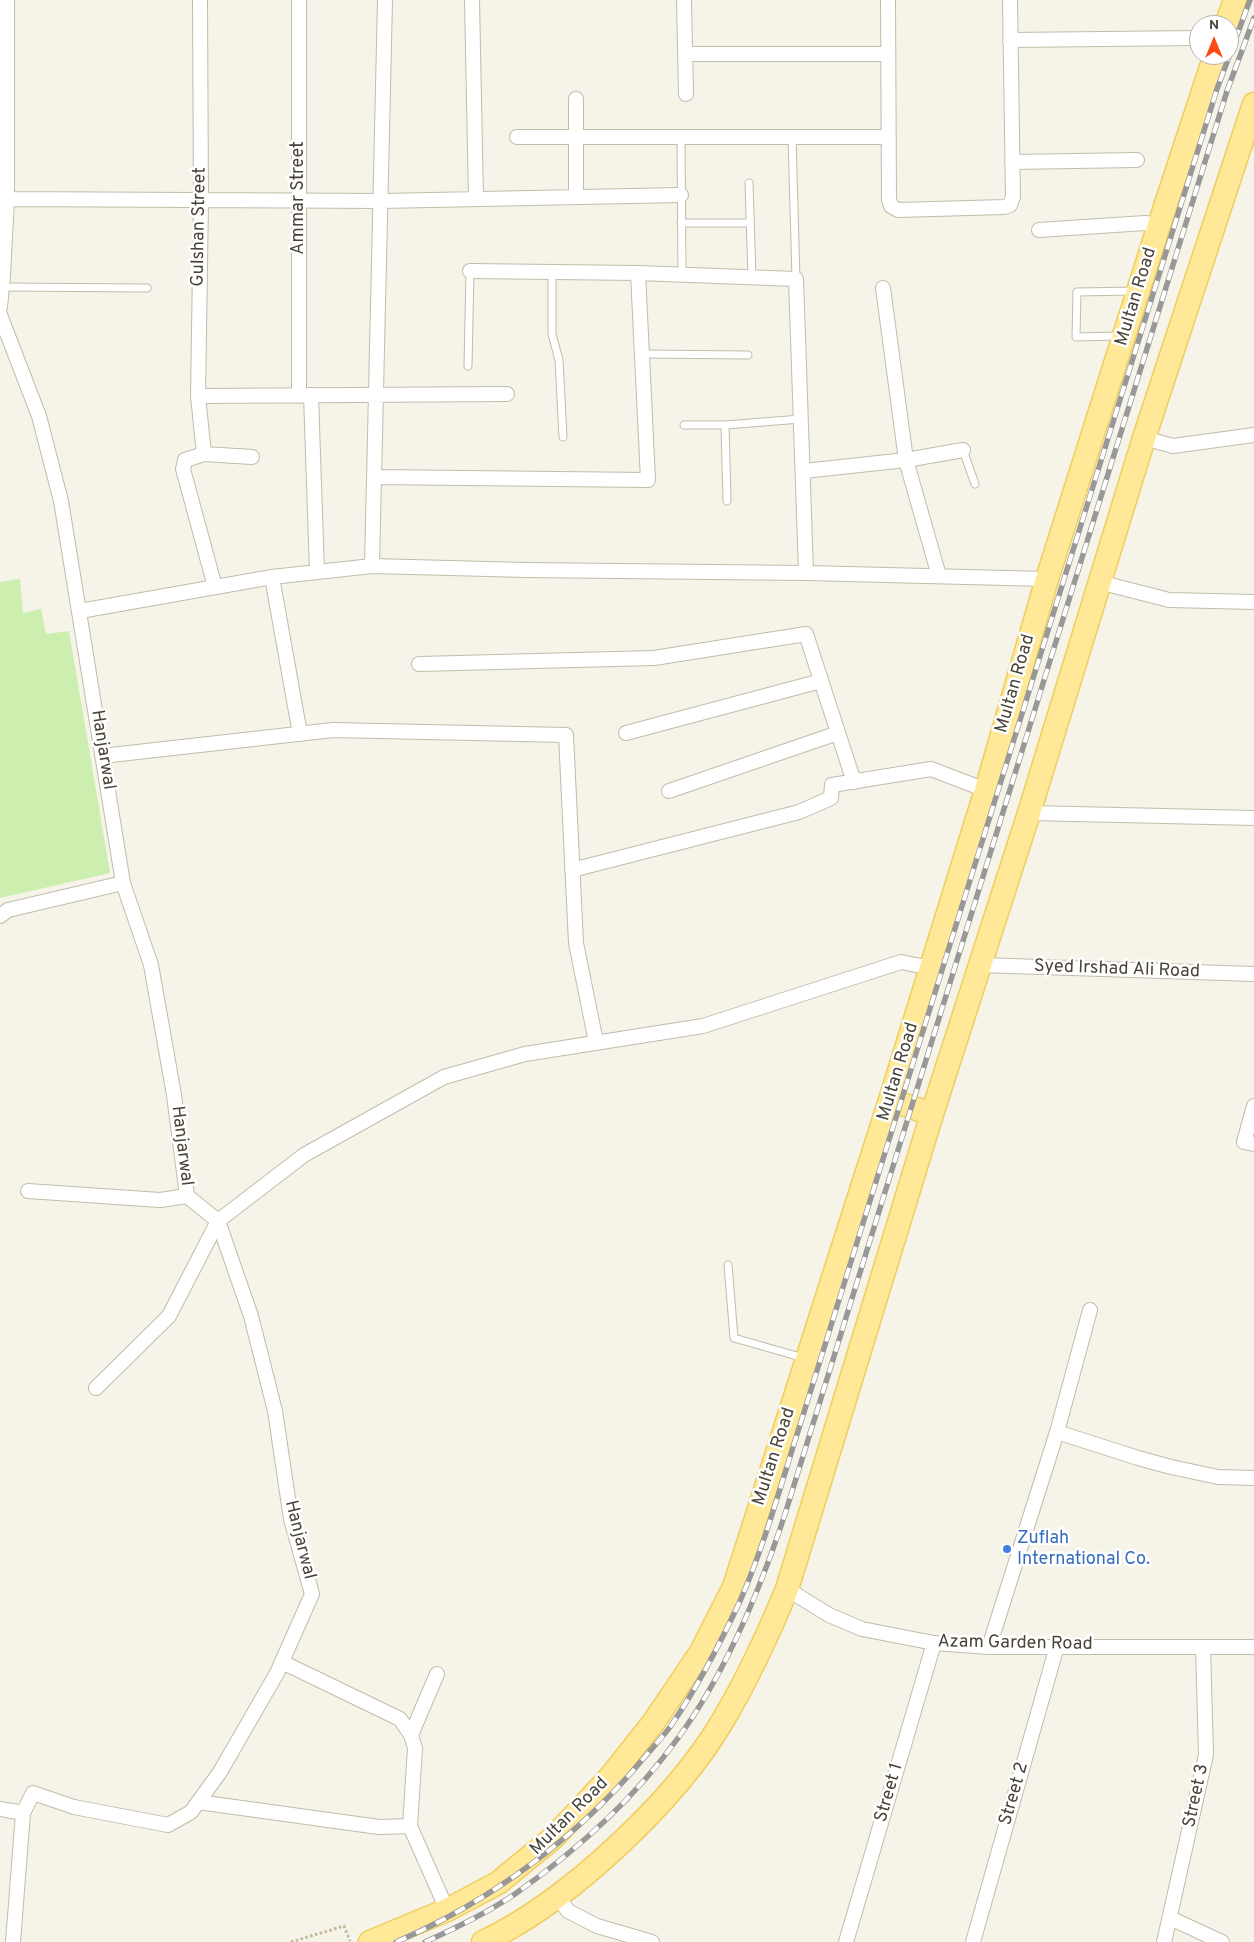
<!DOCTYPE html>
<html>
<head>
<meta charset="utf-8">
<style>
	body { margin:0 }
	#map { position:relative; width:1254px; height:1942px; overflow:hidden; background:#f6f3e9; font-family:Overpass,sans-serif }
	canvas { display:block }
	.north { position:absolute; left:1189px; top:15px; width:50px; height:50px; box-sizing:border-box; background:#fff; border:1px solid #b7b4af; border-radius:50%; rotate:0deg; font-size:14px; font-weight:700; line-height:20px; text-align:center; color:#4a4436 }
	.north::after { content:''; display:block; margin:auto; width:18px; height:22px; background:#ff4a16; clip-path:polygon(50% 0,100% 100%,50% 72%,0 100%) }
</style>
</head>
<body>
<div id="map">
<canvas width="1254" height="1942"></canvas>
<div class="north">N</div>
</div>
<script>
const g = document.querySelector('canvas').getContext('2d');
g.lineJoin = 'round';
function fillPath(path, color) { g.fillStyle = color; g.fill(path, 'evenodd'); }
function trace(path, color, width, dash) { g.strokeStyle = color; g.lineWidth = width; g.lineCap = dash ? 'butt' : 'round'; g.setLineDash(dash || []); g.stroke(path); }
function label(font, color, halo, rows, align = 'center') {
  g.font = font + ' Overpass,sans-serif'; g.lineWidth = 5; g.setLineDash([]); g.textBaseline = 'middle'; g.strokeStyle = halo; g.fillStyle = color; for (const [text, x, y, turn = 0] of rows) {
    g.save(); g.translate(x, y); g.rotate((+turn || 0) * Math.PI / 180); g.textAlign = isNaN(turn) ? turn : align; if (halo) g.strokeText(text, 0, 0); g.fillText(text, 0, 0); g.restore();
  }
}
fillPath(new Path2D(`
	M20 579 23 613 41 609 46 634 69 631 110 873 0 898V582Z`), '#cceeae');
const lane = new Path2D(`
	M681 137 682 275
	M792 137 796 279
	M749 183 752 277
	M681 223H750
	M552 272V334L559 360 563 437
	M3 287 147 288
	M1120 336 1076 337 1077 292 1135 291
	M642 354 748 355
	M468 366 470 271
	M684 425H725L801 419
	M725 425 727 501
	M963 450 975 484
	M728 1265 734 1338 804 1358`);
const street = new Path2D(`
	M200 0 201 201 198 396 204 454
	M472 0 476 199
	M684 0 686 94
	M888 0 889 199 891 206 898 210 1004 207 1010 205 1013 197 1010 0
	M1010 40 1199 38
	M685 54H888
	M576 99V197
	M517 137H889
	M1012 162 1137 160
	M7 199 381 201 681 195
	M1039 230 1145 223 1159 225
	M470 271 638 273 796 279 806 573
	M0 275H3L7 199V0
	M883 288 906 460 939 576
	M0 307 3 275
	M0 315 39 416 61 501 123 883 151 965 174 1095 187 1196 218 1221 251 1316 275 1411 291 1519 312 1594 277 1673 220 1772 191 1812 168 1825 74 1807 33 1793 23 1813
	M299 395V0
	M311 395 317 572
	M198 396 507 394
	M1144 438 1173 446 1254 435
	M804 471 906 460 963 450
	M374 477 648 480 638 273
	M372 566 385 0
	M272 577 300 734
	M1099 582 1169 600 1254 602
	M215 587 183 469 185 460 204 454 252 457
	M80 611 272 577 372 566 526 570 806 573 1047 579
	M419 664 654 658 806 634 854 782
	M626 733 821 681
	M102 756 333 730 566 735 576 943 596 1042
	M669 791 838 733
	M1029 813 1254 818
	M572 870 799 812 831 798 832 785 931 769 986 790
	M0 916 8 910 123 883
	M980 965 1254 974
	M1254 1106 1244 1142 1254 1144
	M28 1191 160 1200 187 1196
	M96 1388 169 1316 218 1221 304 1155 444 1077 525 1054 703 1026 901 962 931 968
	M1057 1432 1138 1458 1171 1467 1218 1477 1254 1478
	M787 1589 829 1615 862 1629 934 1643 989 1647H1254
	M989 1647 1057 1432 1090 1310
	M282 1662 400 1719 411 1735 415 1748 410 1826
	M411 1735 437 1674
	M198 1802 379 1827 410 1826 447 1910
	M0 1809 23 1813 13 1942
	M557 1896 568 1911 597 1926 652 1942
	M1170 1918 1222 1942
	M846 1942 934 1643
	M973 1942 1057 1646
	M1164 1942 1206 1755 1203 1647`);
const primary = new Path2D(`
	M1226 25 1235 0
	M890 1100 932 1114
	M370 1942 447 1910 498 1883 554 1837 611 1776 653 1723 701 1652 734 1587 890 1100 986 790 1047 579 1159 225 1215 55
	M483 1942C567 1903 675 1801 722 1722 747 1680 768 1635 787 1589L932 1114 1029 813 1144 438 1254 104`);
trace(lane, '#c2bcaa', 9);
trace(street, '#c2bcaa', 16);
trace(primary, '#f0ce5d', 25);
trace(new Path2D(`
	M291 1942 344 1926 350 1941`), '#c6b99a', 3, [2.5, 2.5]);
trace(lane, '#fff', 7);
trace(street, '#fff', 14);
trace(primary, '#ffe998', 22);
const rail = new Path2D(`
	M396 1942C491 1901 577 1838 643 1759 652 1748 662 1738 670 1727 697 1688 720 1644 740 1601 765 1544 781 1484 800 1425L1217 89 1250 0
	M425 1942C456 1928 487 1913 515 1894 576 1851 635 1798 678 1738 726 1673 760 1590 785 1514L1227 91 1254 18`);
trace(rail, '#989898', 5.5);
trace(rail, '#fff', 4, [11]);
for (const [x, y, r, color] of [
	[1007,1549,5,"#3f7fe0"]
]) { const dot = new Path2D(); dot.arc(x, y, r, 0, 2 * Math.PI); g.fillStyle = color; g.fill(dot); trace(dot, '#fff', 2); }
label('18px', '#4a4436', '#fff', [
	["Ammar Street",299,198,-90],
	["Gulshan Street",200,227,-89],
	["Multan Road",1137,297,-73],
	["Multan Road",1016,684,-74],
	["Hanjarwal",102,750,81],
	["Syed Irshad Ali Road",1117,970,2],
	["Multan Road",899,1072,-73],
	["Hanjarwal",181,1146,83],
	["Multan Road",775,1457,-72],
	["Hanjarwal",299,1540,76],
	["Azam Garden Road",1015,1644,1],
	["Street 1",890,1793,-74],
	["Street 2",1015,1794,-74],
	["Street 3",1197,1796,-78],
	["Multan Road",570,1817,-45]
]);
label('18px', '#366cbe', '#fff', [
	["Zuflah",1017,1539],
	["International Co.",1017,1560]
], 'left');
</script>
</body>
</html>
